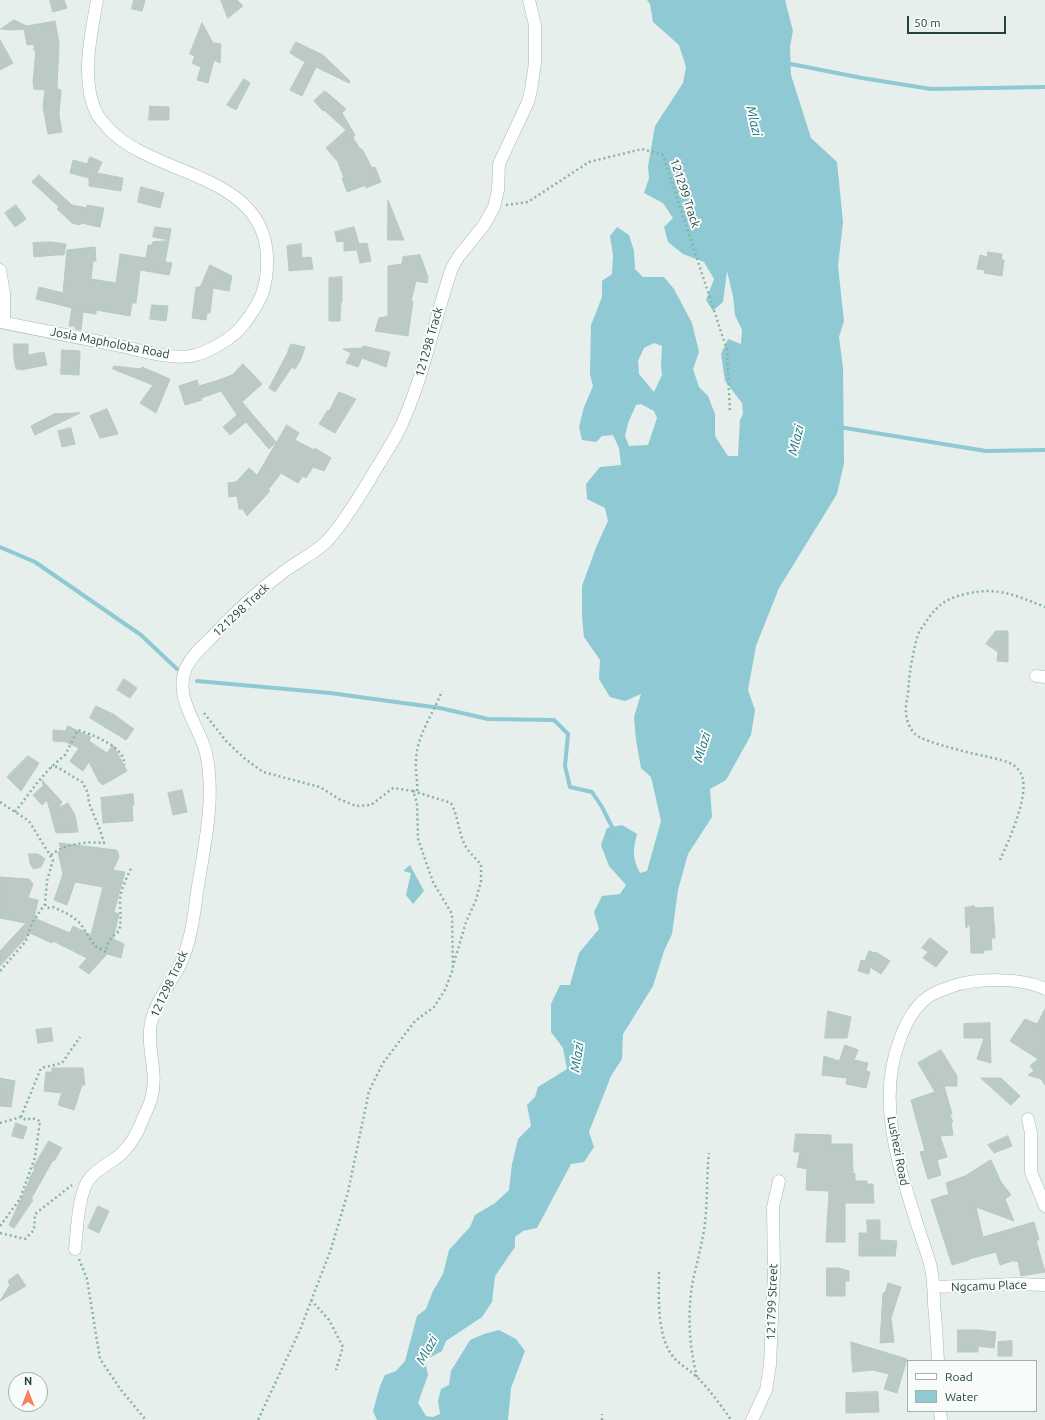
<!DOCTYPE html>
<html>
<head>
<meta charset="utf-8">
<style>
	body { margin:0 }
	#map { position:relative; width:1045px; height:1420px; overflow:hidden; background:#e6efeb; font-family:Ubuntu,sans-serif }
	canvas { display:block }
	.legend { position:absolute; left:907px; top:1360px; width:130px; height:52px; box-sizing:border-box; background:#f7fbf9; border:1px solid #a3b1ad; margin:0; padding:5px 7px; list-style:none; font-size:12px; color:#24423a }
	.legend li { display:flex; align-items:center; gap:8px; height:20px }
	.legend b { width:20px; border:1px solid #a3b1ad }
	.north { position:absolute; left:8px; top:1372px; width:40px; height:40px; box-sizing:border-box; background:#f7fbf9; border:1px solid #a3b1ad; border-radius:50%; rotate:0deg; font-size:11px; font-weight:700; line-height:16px; text-align:center; color:#24423a }
	.north::after { content:''; display:block; margin:auto; width:14px; height:18px; background:#f4845f; clip-path:polygon(50% 0,100% 100%,50% 72%,0 100%) }
	.scale { position:absolute; left:907px; top:16px; width:99px; height:18px; box-sizing:border-box; border:2px solid #24423a; border-top:0; padding-left:5px; font-size:12px; line-height:14px; white-space:nowrap; color:#24423a; -webkit-text-stroke:3px #f7fbf9; paint-order:stroke }
</style>
</head>
<body>
<div id="map">
<canvas width="1045" height="1420"></canvas>
<ul class="legend">
<li><b style="height:5px;background:#fff"></b>Road</li>
<li><b style="height:11px;background:#8ec9d4"></b>Water</li>
</ul>
<div class="north">N</div>
<div class="scale">50 m</div>
</div>
<script>
const g = document.querySelector('canvas').getContext('2d');
g.lineJoin = 'round';
function fillPath(path, color) { g.fillStyle = color; g.fill(path, 'evenodd'); }
function trace(path, color, width, dash) { g.strokeStyle = color; g.lineWidth = width; g.lineCap = dash ? 'butt' : 'round'; g.setLineDash(dash || []); g.stroke(path); }
function label(font, color, halo, rows, align = 'center') {
  g.font = font + ' Ubuntu,sans-serif'; g.lineWidth = 4; g.setLineDash([]); g.textBaseline = 'middle'; g.strokeStyle = halo; g.fillStyle = color; for (const [text, x, y, turn = 0] of rows) {
    g.save(); g.translate(x, y); g.rotate((+turn || 0) * Math.PI / 180); g.textAlign = isNaN(turn) ? turn : align; if (halo) g.strokeText(text, 0, 0); g.fillText(text, 0, 0); g.restore();
  }
}
fillPath(new Path2D(`
	M647 0H785L793 31 790 46 791 75 811 138 837 162 843 222 838 266 844 321 839 337 843 368 844 463 837 494 779 588 756 646 748 690 755 710 751 735 726 780 710 789 712 817 688 854 678 890 672 934 664 951 653 986 623 1034 622 1059 611 1076 589 1132 594 1147 584 1162 571 1164 537 1228 523 1231 515 1237V1247L495 1276 492 1302 482 1317 446 1341 442 1351 425 1360 428 1375 418 1403 426 1416 433 1417 440 1414 438 1401 441 1389 449 1385 451 1371 470 1340 484 1334 499 1330 516 1339 525 1351 511 1388 508 1420H377L373 1411 380 1386 385 1375 396 1371 405 1361 417 1316 426 1309 433 1291 443 1274 449 1250 470 1227 475 1215 495 1203 509 1190 512 1164 518 1139 531 1126 527 1105 535 1097 538 1087 567 1069 563 1048 551 1032V1004L560 985H570L579 953 599 929 594 912 602 896 620 894 626 885 609 866 601 845 607 828 622 825 637 834C633 850 632 857 640 873L647 871 661 821 651 777 641 768 636 740 634 717 641 694 625 701 610 697 599 679 600 660 584 637 582 617V586L597 545 608 521 605 508 587 499 586 484 600 467 621 465 619 448 613 435 602 436 596 442 582 440 579 427 584 407 593 386 590 375 591 325 602 297V281L612 274 613 255 610 236 617 227 629 235 634 251 635 269 643 277H664L674 289 692 323 699 352 693 369 699 387 708 396 715 414V436L728 456H738L740 420 743 414 742 403 725 381 721 354 728 339 741 344 742 330 735 315 733 296 727 271 723 302 713 311 706 300 714 279 704 262 683 254 668 242 664 227 673 218 663 203 644 193 649 178 648 166 655 126 683 83 686 67 679 45 653 22 650 4ZM654 343 662 346 661 365 662 375 654 392 639 374 638 361 644 348ZM641 404 654 411 657 418 648 445 629 446 625 436 628 423 636 405Z
	M410 865 424 891 413 904 406 895 411 873 403 871Z`), '#8ec9d4');
trace(new Path2D(`
	M786 63 862 78 931 89 1045 87
	M839 427 986 451 1045 450
	M0 547 35 562 141 635 177 669
	M197 681 330 693 440 708 488 719 554 720 568 734 565 766 570 787 592 792 602 807 614 831`), '#8ec9d4', 4);
const building = new Path2D(`
	M50 0H64L67 8 53 12Z
	M134 0H145L142 11 132 9Z
	M221 0H237L243 6 228 18Z
	M14 20 27 26 55 21 59 43 57 89 61 90 59 115 62 132 48 134 43 107 45 90 34 89 33 81 36 50 34 51V44L27 45 24 29 13 30 1 29Z
	M202 23 213 43 221 44 220 63 214 60 208 83 197 80 201 67 192 63 195 56 190 54Z
	M0 40 13 63 0 70Z
	M296 42 323 55 350 81 349 83 316 67 302 96 290 90 305 62 290 53Z
	M244 79 250 83 236 110 227 105Z
	M325 91 346 109 342 113 355 135 353 137 352 136 360 149H362L372 168 375 167 381 182 366 188V185L347 192 342 178H344L338 162 326 148 346 130 324 110 323 111 314 101Z
	M150 106 169 107V120H149Z
	M90 157 102 162 97 173 123 178 121 191 89 186V178L70 173 73 160 87 164Z
	M39 175 72 205 87 208V205L104 208 100 227 81 223 80 225 72 223 57 209 59 207 32 182Z
	M141 187 164 193 160 208 138 202Z
	M388 200 404 240H388Z
	M16 205 26 219 15 227 5 213Z
	M155 227 171 229 169 240 153 237Z
	M354 227 359 244 367 243 371 261 360 263 357 250 344 251V241L337 242 335 232Z
	M169 241 165 262 172 263 169 275 140 270 136 303H132L130 316 96 310V314L83 312 81 330 76 329 74 326H69L72 308 36 299 39 287 63 293 67 250 95 247 96 261H93L91 279 116 283 120 254 146 258 148 245H152L153 242Z
	M50 242 66 244 64 255H56L34 257 33 243Z
	M301 244 302 258 311 257 313 269 289 271 287 246Z
	M988 252 1002 254 1001 260H1004L1002 276 984 273 985 270 977 269 980 255 987 257Z
	M420 255 428 277 427 283 416 281 411 301H413L408 336 375 331 379 318 388 316V266L402 264 403 257Z
	M210 265 232 276 229 291 213 288 210 313H207L206 320 192 318 196 287H200Z
	M342 277V302H341L340 321H329V278Z
	M152 305 168 306 166 321 150 319Z
	M14 344H28V355L44 352 47 365 20 370V369H16L14 358Z
	M291 344 305 347 301 359 295 369 292 367 275 392 269 388 287 354Z
	M363 346 390 352 386 367 362 358 358 367 346 363 351 353 343 349 363 348Z
	M62 350 80 351 79 375 61 374Z
	M243 364 262 384 242 402 276 442 269 449 246 422 230 435 223 427 237 415 221 391 201 398 202 400 185 405 179 386 197 380 199 386 216 381 232 375Z
	M114 366 141 369 142 367 170 379 156 413 140 403 153 385 113 369Z
	M339 392 356 399 335 433 319 424 328 410 329 411Z
	M107 409 118 434 100 438 90 416Z
	M80 413 35 435 31 426 54 414Z
	M287 425 299 433 295 440 314 450 315 448 331 458 324 471 313 467 306 478 303 476 298 483 281 473 268 490 270 491 247 516 243 509H239L237 496 229 497 228 483 236 482 249 468 257 475Z
	M71 428 75 444 62 447 58 431Z
	M996 631H1008V662L997 661 998 652 986 644Z
	M124 679 137 688 130 698 117 690Z
	M96 706 113 714 134 729 126 740 90 718Z
	M68 726 91 737 89 741 107 753 113 745 127 771 103 785 99 782 89 762 83 771 72 763 70 761 79 748 66 742 53 741V730L65 731Z
	M28 756 39 763 21 791 7 777Z
	M42 780 62 802 58 808 68 803 75 815 78 832 56 833 47 800 42 805 33 795 43 786Z
	M182 790 187 812 173 815 168 793Z
	M133 794 134 805H132L133 821 103 823 101 798Z
	M59 843 116 850 118 852 119 857 113 870 125 872 114 912 119 914 113 939 124 944 121 958 107 954 89 974 79 967 87 958 53 941 52 943 30 933 0 966V951L26 923 0 918V877L29 879 33 884 28 898 38 900 34 918 70 933 73 926 91 935 103 887 75 882 67 905 54 900 63 874 58 852 62 851Z
	M29 854H38L45 859 41 867 33 869 30 863Z
	M974 906 975 908 993 907 995 938H991L992 950H984V953H971L970 924 966 928 965 908Z
	M930 938 948 952 936 967 923 958 928 952 922 948Z
	M869 951 875 953 876 952 890 961 881 974 870 967 869 974 858 971 861 960 865 961Z
	M1045 1009V1085L1041 1079 1028 1075 1034 1071 1030 1066 1038 1059 1010 1041 1025 1019 1037 1024Z
	M828 1011 851 1017 847 1038H825Z
	M990 1023V1032L991 1063 977 1059 984 1038H964V1024Z
	M51 1028 53 1041 38 1043 36 1030Z
	M845 1045 858 1050 854 1060 868 1063 866 1071 870 1072 866 1088 846 1084 847 1078 822 1075 824 1056 839 1061Z
	M941 1050 957 1076V1086H944L952 1114 950 1115 953 1122H951L953 1135 940 1136 947 1157 937 1160 941 1175 928 1179 920 1152 925 1151 911 1100 935 1092 918 1063Z
	M52 1068H83L85 1085H82L74 1110 58 1105 62 1093 44 1091 46 1072H52Z
	M0 1078 15 1081 11 1107 0 1106Z
	M981 1078H1001L1020 1096 1011 1105Z
	M16 1123 27 1127 23 1139 12 1136Z
	M796 1134 831 1135V1144H852L853 1174 855 1173V1181H867V1184H873L874 1203H845V1242H826L829 1191 806 1190 807 1169 797 1167 800 1152H794Z
	M1008 1136 1012 1146 994 1153 988 1145Z
	M49 1141 62 1148 54 1161 53 1160 31 1199 33 1200 14 1228 9 1225 30 1179H29L35 1169 33 1168Z
	M991 1160 1001 1182 1011 1195 1005 1199 1014 1221 976 1207 983 1237 1034 1222 1039 1240H1036L1045 1272 1021 1276 1018 1261 1015 1262V1260L1000 1265 996 1252 969 1259V1260L952 1265 931 1200 949 1194 946 1183 965 1176Z
	M98 1206 109 1211 99 1233 88 1228Z
	M867 1220H880V1240L897 1241 895 1256H859V1233H867Z
	M827 1268H839L849 1271V1281H845V1296H827Z
	M18 1274 26 1286 0 1301 10 1285 8 1281Z
	M888 1283 901 1287 891 1318 894 1342 880 1343 883 1293H885Z
	M958 1330H978L996 1332 994 1348 978 1346V1352H958Z
	M1012 1341V1356H998V1342Z
	M851 1342 907 1359 897 1393 884 1389 889 1374 873 1370 853 1372Z
	M878 1392 879 1412 846 1413V1393Z`);
fillPath(building, '#bbcac4');
trace(building, '#b8c9c2', 1);
const minor = new Path2D(`
	M0 270 4 293V322
	M0 322C40 330 80 338 121 346 143 351 168 359 191 356 208 353 233 338 243 325 262 301 268 286 267 256 263 173 156 177 110 130 106 125 100 120 97 114 80 81 91 35 97 0
	M1036 676 1045 677
	M1028 1119 1031 1133V1172L1045 1206
	M75 1249C77 1231 78 1192 90 1178 98 1168 111 1163 121 1154 132 1144 139 1130 144 1116 147 1110 151 1102 152 1095 158 1071 146 1047 151 1023 156 1000 171 983 181 963 191 940 194 916 197 892 204 847 216 798 206 753 199 725 173 697 186 668 191 656 202 647 211 638 234 613 259 590 286 570 300 560 315 553 327 541 343 524 357 500 369 481 379 463 391 446 400 428 424 377 434 320 452 268L459 256 484 225 494 207 498 190 499 164 528 102 531 90 535 63V25L529 0
	M933 1287 1017 1284 1045 1285
	M938 1361C937 1342 936 1323 934 1304 934 1292 933 1279 931 1268 928 1255 923 1243 919 1230 900 1170 876 1104 899 1042 905 1024 916 1003 933 994 939 991 945 989 950 987 975 978 1021 977 1045 989
	M940 1411 941 1420
	M752 1420 766 1390 770 1365 774 1272 773 1207 779 1181`);
trace(minor, '#a8b8b2', 13);
trace(new Path2D(`
	M506 205 528 202 589 162 642 149 663 155 727 350 730 413
	M204 713 226 741 244 758 263 772 320 787 339 799 356 806 371 805 393 788 413 791 417 803 418 839 433 882 452 914 453 969 445 990 434 1007 415 1021 383 1063 369 1091 348 1192 331 1249 300 1330 258 1420
	M413 791 451 803C458 816 458 830 464 843 467 851 476 858 481 865V881L476 900 466 922 453 966
	M417 791C418 781 415 771 416 760 417 735 433 714 442 691
	M0 802 29 821 53 860 47 881 45 904 32 923 26 941 0 971
	M15 812 37 783 51 767 65 755 78 730C91 734 116 744 122 756 124 759 124 762 125 765
	M51 855C64 844 87 841 104 843L100 830 89 803 88 793 82 782 57 767H51
	M1000 860C1009 840 1029 797 1022 776 1017 763 1005 761 993 758 979 755 924 743 915 734 910 729 906 720 906 712 905 707 907 700 908 694 909 675 912 656 917 638 918 633 921 629 924 625 936 606 944 599 966 594 997 586 1017 596 1045 607
	M45 904 47 908 53 907 70 915 80 923 95 946 106 952C107 943 111 937 119 931 122 919 120 914 120 903 120 889 127 878 132 866
	M21 1117 41 1068 62 1063 80 1037
	M0 1123 21 1117 26 1120 32 1118 40 1121 35 1157 20 1199 0 1226
	M0 1233 25 1239 34 1230 35 1214 72 1185
	M79 1259 87 1279 100 1359 121 1390 146 1420
	M659 1272C659 1298 656 1338 675 1359 681 1365 689 1370 696 1376 709 1389 721 1405 731 1420
	M311 1300 329 1320 343 1347 336 1370
	M697 1377C689 1345 687 1313 693 1280 697 1263 701 1247 704 1230 708 1205 706 1179 709 1153
	M602 1420V1414`), '#86b3a5', 2.5, [2, 3]);
trace(minor, '#fff', 12);
label('12px', '#24423a', '#f7fbf9', [
	["121299 Track",685,193,72],
	["121298 Track",429,342,-74],
	["Josia Mapholoba Road",110,343,11],
	["121298 Track",241,610,-43],
	["121298 Track",169,984,-65],
	["Lushezi Road",898,1151,79],
	["Ngcamu Place",989,1286,-2],
	["121799 Street",772,1302,-88]
]);
label('italic 13px', '#1c6f80', '#f7fbf9', [
	["Mlazi",754,121,77],
	["Mlazi",796,440,-76],
	["Mlazi",702,747,-73],
	["Mlazi",577,1057,-82],
	["Mlazi",427,1350,-61]
]);
</script>
</body>
</html>
